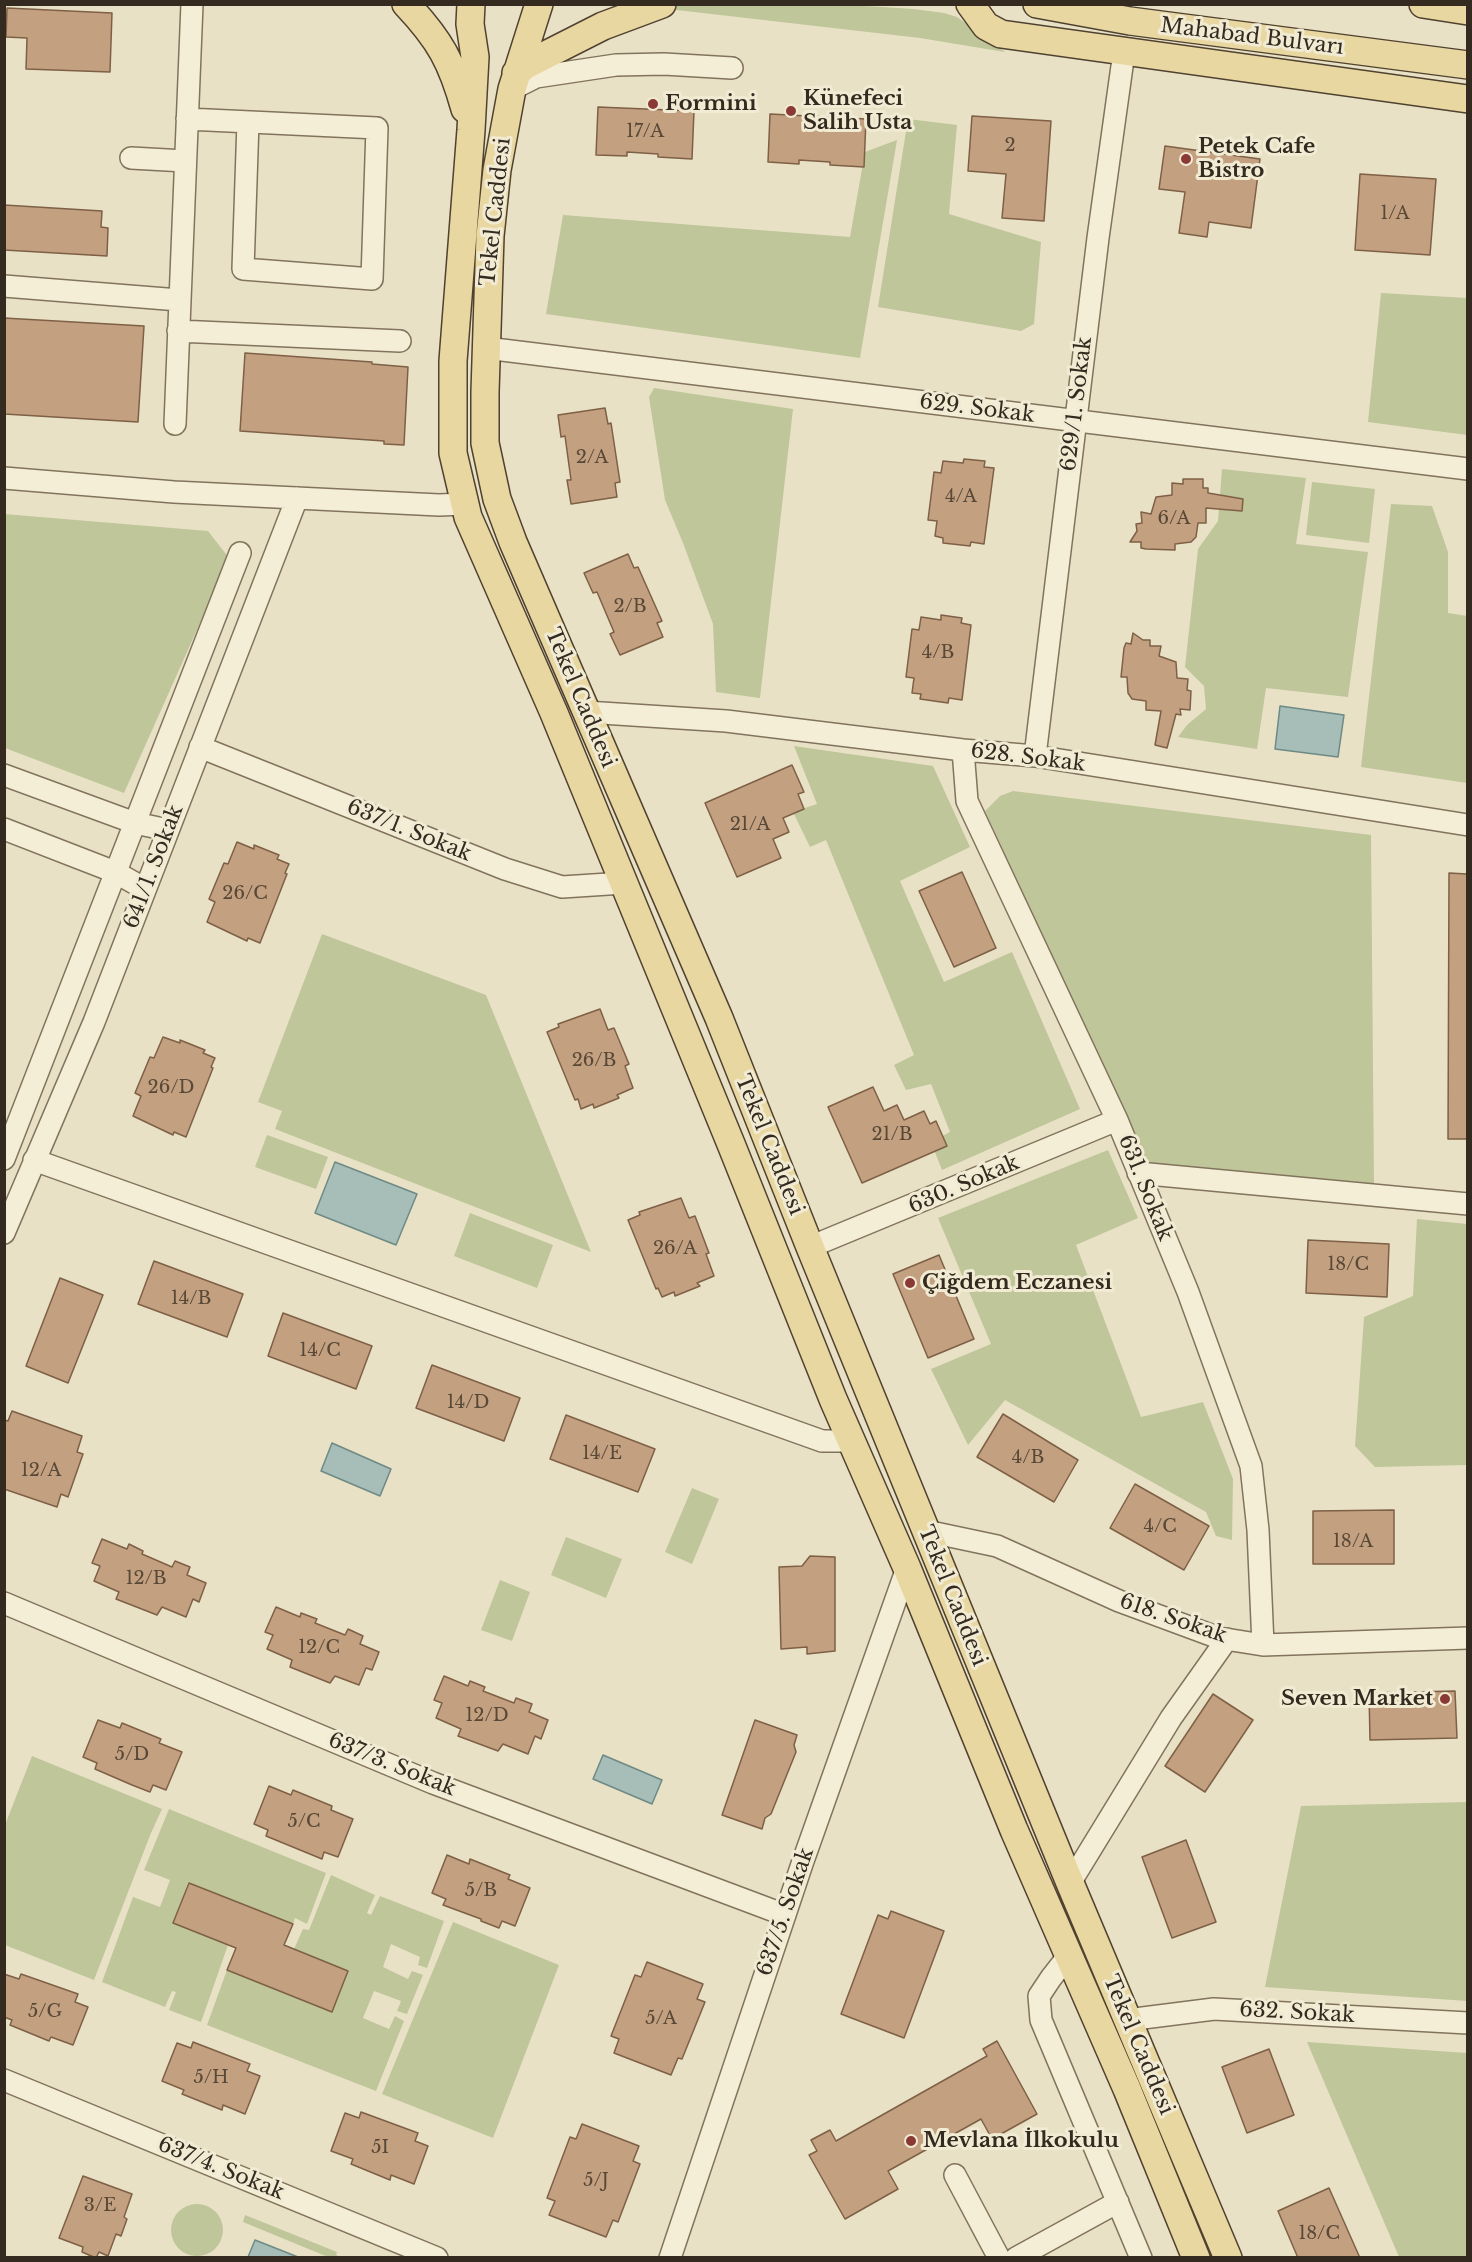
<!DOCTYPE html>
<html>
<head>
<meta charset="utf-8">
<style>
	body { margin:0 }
	#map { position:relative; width:1472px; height:2262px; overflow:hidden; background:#e9e1c5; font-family:"Libre Baskerville",serif }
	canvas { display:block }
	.frame { position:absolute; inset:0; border:6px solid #342a1f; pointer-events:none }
</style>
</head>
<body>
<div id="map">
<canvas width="1472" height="2262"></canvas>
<div class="frame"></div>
</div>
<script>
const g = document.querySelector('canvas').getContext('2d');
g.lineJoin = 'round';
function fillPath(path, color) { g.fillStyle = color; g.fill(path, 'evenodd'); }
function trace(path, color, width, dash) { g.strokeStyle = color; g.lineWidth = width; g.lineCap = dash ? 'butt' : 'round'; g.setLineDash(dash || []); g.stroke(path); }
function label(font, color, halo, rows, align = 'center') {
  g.font = font + ' "Libre Baskerville",serif'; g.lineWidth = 6; g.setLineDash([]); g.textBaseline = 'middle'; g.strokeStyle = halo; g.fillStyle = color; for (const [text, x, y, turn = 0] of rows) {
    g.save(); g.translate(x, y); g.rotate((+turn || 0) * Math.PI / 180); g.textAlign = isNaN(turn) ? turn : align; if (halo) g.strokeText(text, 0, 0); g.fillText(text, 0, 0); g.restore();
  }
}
fillPath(new Path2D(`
	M684 4H833L914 9 944 13 957 17 1005 52 920 38 668 9Z
	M908 119 957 125 949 214 1041 242 1034 324 1021 331 878 307Z
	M897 140 860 358 546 314 563 215 850 237 865 152Z
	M1381 293 1467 298V435L1368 422Z
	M654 388 793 409 760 698 716 692 713 624 683 543 665 500 649 397Z
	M1222 469 1306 478 1296 544 1368 552 1348 697 1266 688 1257 749 1178 737 1187 725 1206 709 1204 686 1185 667 1198 549 1218 521Z
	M1312 482 1375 489 1369 543 1306 535Z
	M1391 504 1432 506 1448 552V613L1467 616V783L1361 767Z
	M4 514 208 531 229 558 124 793 5 748Z
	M794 746 933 766 970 847 900 881 944 982 1012 952 1080 1109 942 1170 931 1142 950 1132 931 1084 906 1090 894 1065 914 1055 826 840 810 847 793 812 817 804Z
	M1013 791 1371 835 1374 1184 1148 1164 985 811 1000 796Z
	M322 934 486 995 591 1252 275 1129 282 1111 258 1102Z
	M267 1135 328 1157 316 1189 255 1167Z
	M1108 1150 1138 1218 1076 1245 1141 1417 1203 1402 1233 1479 1232 1540 1216 1536 1206 1512 1005 1400 968 1445 931 1369 991 1344 938 1218Z
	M470 1213 553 1245 537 1288 454 1256Z
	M1417 1219 1467 1224V1465L1375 1467 1355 1446 1364 1317 1413 1296Z
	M692 1488 719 1499 692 1564 665 1552Z
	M566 1537 622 1559 606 1598 551 1575Z
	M500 1580 530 1592 512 1641 481 1630Z
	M32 1756 162 1809 151 1833 94 1980 5 1945V1825Z
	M1467 1802V2001L1265 1987 1301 1806Z
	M169 1809 326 1873 307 1924 295 1918 293 1924 188 1883 173 1923 228 1945 201 2022 169 2010 176 1992 172 1991 165 2007 102 1982 133 1897 160 1907 170 1880 144 1870Z
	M331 1875 375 1895 367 1913 371 1915 380 1896 444 1921 427 1968 418 1965 420 1957 391 1944 383 1967 408 1979 412 1971 423 1975 407 2014 397 2011 401 2001 374 1991 363 2018 389 2029 395 2016 404 2021 376 2091 207 2025 227 1970 332 2011 348 1971 294 1949 303 1929 309 1930Z
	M453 1922 559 1965 493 2138 382 2094Z
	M1307 2042 1467 2053V2257H1399Z
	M171 2230a26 26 0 1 1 52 0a26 26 0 1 1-52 0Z
	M245 2215 337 2252 336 2255 341 2257H328L243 2222Z`), '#bec69a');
const water = new Path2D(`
	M1280 706 1344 715 1338 757 1275 749Z
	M335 1162 417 1194 396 1245 315 1213Z
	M332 1443 391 1469 380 1496 321 1471Z
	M603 1755 662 1780 652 1804 593 1779Z
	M255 2240 298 2257H248Z`);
fillPath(water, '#a6bdb8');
trace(water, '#6e8a85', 1.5);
const building = new Path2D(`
	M7 8 112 13 110 72 26 69 27 38 6 37Z
	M598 107 694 111 692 159 658 157V154L627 152V156L596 155Z
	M770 114 866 119 864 167 830 165V162L799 160V164L768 162Z
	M972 116 1051 121 1044 221 1002 218 1006 174 968 171Z
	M1165 146 1260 159 1251 228 1209 222 1207 237 1179 233 1185 192 1159 189Z
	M1360 174 1436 179 1430 255 1355 250Z
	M4 205 102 211 101 227 108 228 107 256 4 250Z
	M4 318 144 326 138 422 4 414Z
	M245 353 372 362V364L408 367 404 445 384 444V441L240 431Z
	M605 408 608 424 611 423 620 482 615 483 617 497 571 504 567 480H571L565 436 561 437 558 415Z
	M964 459 985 461 984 467 994 468 984 544 971 542 970 546 943 543V538L935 536 937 521 928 520 934 472 941 473 943 461 963 463Z
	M1183 479H1203V488H1208V493L1243 499 1242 511 1206 508V523H1198L1196 537 1191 542 1175 544V550L1146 549 1141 548V542H1130L1137 531 1136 524 1142 523 1141 512 1151 514 1156 497 1172 495V483L1183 484Z
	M628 554 634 568 638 567 662 621 657 623 663 637 620 655 610 634 614 632 597 592 593 593 584 573Z
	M941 615 962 618 961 623 971 625 962 700 949 698 948 703 920 699 921 694 912 693 914 678 906 677 912 629 919 630 921 617 941 620Z
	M1133 633 1143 640H1150V646H1161L1159 656 1176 662 1177 678 1188 679 1187 690 1191 691 1190 710 1180 709 1181 715 1176 714 1167 748 1155 745 1161 711 1146 710V701L1132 699 1128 693 1127 677H1121L1124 648 1126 643 1131 644Z
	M792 765 804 792 798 794 804 809 783 818 789 832 773 839 781 858 737 877 705 803Z
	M237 842 254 849V845L279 855 277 859 289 864 285 873 287 874 260 943 248 938 247 941 207 922 215 902 209 899 224 863 228 864Z
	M962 872 996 948 954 967 919 891Z
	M1449 873 1467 874V1139H1448Z
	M600 1009 608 1030 614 1028 629 1064 625 1066 633 1088 617 1095 619 1098 594 1108 593 1104 581 1109 578 1099 575 1100 547 1032 559 1027 558 1024Z
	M163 1037 180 1043V1040L205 1050 203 1053 215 1058 211 1067 213 1068 186 1137 174 1132 173 1135 133 1116 141 1096 135 1093 150 1057 154 1058Z
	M873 1087 884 1111 897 1105 904 1120 924 1111 930 1124 936 1121 947 1146 862 1183 828 1107Z
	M681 1198 689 1218 695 1216 709 1253 706 1254 714 1276 697 1283 700 1286 675 1296 674 1292 662 1297 658 1288 656 1289 628 1220 640 1215 639 1212Z
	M1308 1240 1389 1244 1387 1297 1306 1293Z
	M939 1255 974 1339 928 1358 893 1274Z
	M154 1261 243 1294 227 1337 138 1304Z
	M60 1278 103 1295 68 1383 26 1366Z
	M283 1313 372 1346 356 1389 268 1356Z
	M432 1365 520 1398 504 1441 416 1408Z
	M12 1411 82 1436 77 1452 83 1454 68 1497 61 1494 57 1507 4 1489V1420L8 1421Z
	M1003 1414 1078 1460 1054 1502 977 1457Z
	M566 1415 655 1449 638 1492 550 1459Z
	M1135 1484 1209 1526 1184 1570 1110 1528Z
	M1394 1510V1564H1313V1511Z
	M102 1539 127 1549 129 1544 143 1551 142 1554 172 1567 175 1561 190 1567 187 1575 206 1583 199 1602 193 1599 186 1617 162 1607 157 1615 116 1599 119 1592 94 1581 100 1566 92 1563Z
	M810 1556 835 1557V1651L807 1654V1647L781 1649 779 1567 802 1566Z
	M276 1607 300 1617 301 1613 317 1619 315 1623 345 1635 348 1629 363 1636 360 1644 379 1652 372 1670 366 1668 359 1685 335 1676 330 1683 290 1667 292 1660 267 1649 273 1635 265 1632Z
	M444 1676 468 1686 470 1681 485 1687 483 1691 514 1703 516 1698 532 1704 529 1712 548 1720 541 1739 535 1736 528 1754 503 1744 498 1751 458 1736 461 1729 436 1718 442 1703 434 1700Z
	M1455 1691 1457 1738 1370 1740 1369 1693Z
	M1213 1694 1253 1720 1205 1792 1165 1766Z
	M98 1720 120 1728 122 1723 161 1739 159 1743 182 1752 166 1790 153 1785 150 1792 132 1785 95 1769 97 1763 83 1757Z
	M755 1720 797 1735 794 1745 796 1752 771 1814 765 1818 762 1829 722 1815Z
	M269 1786 291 1795 293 1790 332 1806 331 1810 353 1819 338 1857 324 1852 322 1859 266 1836 268 1830 254 1824Z
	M1186 1840 1216 1922 1172 1938 1142 1857Z
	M447 1855 469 1864 470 1859 510 1875 508 1879 530 1888 515 1926 502 1921 499 1928 481 1921V1919L443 1905 446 1899 432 1893Z
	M189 1883 293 1924 284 1945 348 1971 332 2012 227 1970 236 1948 173 1923Z
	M891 1911 944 1931 904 2038 841 2014 878 1915 888 1919Z
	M647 1962 703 1984 697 1999 705 2002 682 2059 678 2058 671 2075 614 2053 619 2039 611 2036 635 1975 641 1977Z
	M4 1974 19 1979 21 1974 78 1994 75 2002 88 2007 73 2045 51 2037 49 2041 10 2025 12 2020 4 2017Z
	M997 2041 1037 2114 992 2139 981 2119 888 2171 898 2189 845 2219 809 2155 817 2151 811 2140 830 2130 836 2141 987 2056 983 2049Z
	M193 2042 250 2064 247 2071 260 2076 245 2114 223 2105 222 2110 182 2094 184 2090 162 2081 177 2043 191 2048Z
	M1269 2049 1294 2115 1247 2133 1222 2067Z
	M361 2112 418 2133 415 2141 428 2146 414 2184 391 2175 390 2180 351 2164 353 2159 331 2151 345 2113 359 2118Z
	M582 2124 639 2146 633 2161 640 2164 618 2222 613 2220 606 2237 549 2215 555 2201 547 2198 570 2137 576 2139Z
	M83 2176 132 2194 124 2217 127 2219 121 2236 116 2234 108 2256 99 2252 96 2258 82 2252 83 2247 59 2238Z
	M1329 2188 1360 2258H1298L1278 2211Z`);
fillPath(building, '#c3a07f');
trace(building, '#7e6046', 1.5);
const minor = new Path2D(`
	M512 89 536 77 616 65 664 64 732 68
	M187 119 377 128 372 279 243 269 248 122
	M131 158 185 161
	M4 286 179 300
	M178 331 400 341
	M486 348 1468 469
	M175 424 192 4
	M4 478 174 492 439 505 465 504
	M586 712 726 721 963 750 1035 756 1468 825
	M200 747 505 869 562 887 624 883
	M963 750 967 801 1117 1120 1188 1292 1251 1466 1258 1530 1263 1645
	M1035 756 1098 238 1124 52
	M4 775 135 823 168 830
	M4 829 115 872 145 889
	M4 1159 240 553
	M34 1160 822 1441H851
	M1138 1173 1468 1204
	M4 1233 94 1022 297 498
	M810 1247 1117 1120
	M926 1531 997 1546 1119 1601 1219 1638 1263 1645 1468 1638
	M4 1603 433 1783 785 1915
	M1070 1883 1171 1718 1227 1639
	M1069 1955 1051 1978 1039 1996 1041 2020 1141 2258
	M1127 2020 1214 2009 1468 2023
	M4 2080 437 2258
	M955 2175 999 2258
	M670 2258 802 1864 907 1568
	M1016 2258 1118 2202`);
const major = new Path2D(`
	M406 4C440 40 452 62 465 109
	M471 4 470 24 475 57 471 130 453 361V453L468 517 554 713 731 1144 833 1399 907 1568 1014 1830 1127 2089 1196 2258
	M539 4 512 89 497 170 490 236 485 392V443L497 499 513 542 719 1018 810 1247 1070 1883 1228 2258
	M970 4 986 26 1001 34 1468 99
	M1037 4 1130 21 1468 65
	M1423 4 1468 11
	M516 73 526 65 603 26 662 4`);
trace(minor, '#82735d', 24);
trace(major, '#504231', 30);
trace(minor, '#f5eed7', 21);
trace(major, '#e8d7a1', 27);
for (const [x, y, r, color] of [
	[653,104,6,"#8a3934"],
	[791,111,6,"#8a3934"],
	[1186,159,6,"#8a3934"],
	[910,1283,6,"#8a3934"],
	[1445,1699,6,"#8a3934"],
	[911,2141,6,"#8a3934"]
]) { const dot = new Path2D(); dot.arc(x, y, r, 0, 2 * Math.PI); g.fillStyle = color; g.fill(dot); trace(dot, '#f1ebd4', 2); }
label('18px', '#584837', null, [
	["17/A",645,132],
	["2",1010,146],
	["1/A",1395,214],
	["2/A",592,458],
	["4/A",961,497],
	["6/A",1174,519],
	["2/B",630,607],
	["4/B",938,653],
	["21/A",750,825],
	["26/C",245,894],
	["26/B",594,1061],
	["26/D",171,1088],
	["21/B",892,1135],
	["26/A",675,1249],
	["18/C",1348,1265],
	["14/B",191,1299],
	["14/C",320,1351],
	["14/D",468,1403],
	["14/E",602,1454],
	["4/B",1028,1458],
	["12/A",41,1471],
	["4/C",1160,1527],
	["18/A",1353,1542],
	["12/B",146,1579],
	["12/C",319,1648],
	["12/D",487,1716],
	["5/D",132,1755],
	["5/C",304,1822],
	["5/B",481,1891],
	["5/G",45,2012],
	["5/A",661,2019],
	["5/H",211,2078],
	["5I",380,2148],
	["5/J",596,2181],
	["3/E",100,2206],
	["18/C",1319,2234]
]);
label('21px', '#342a1f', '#f1ebd4', [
	["Mahabad Bulvarı",1252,37,7],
	["Tekel Caddesi",496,212,-84],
	["629/1. Sokak",1077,404,-83],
	["629. Sokak",977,409,7],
	["Tekel Caddesi",580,698,67],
	["628. Sokak",1028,758,7],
	["637/1. Sokak",409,831,22],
	["641/1. Sokak",154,867,-69],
	["Tekel Caddesi",769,1145,68],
	["630. Sokak",964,1185,-23],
	["631. Sokak",1145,1188,68],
	["Tekel Caddesi",952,1596,68],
	["618. Sokak",1173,1619,19],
	["637/3. Sokak",392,1765,22],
	["637/5. Sokak",786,1912,-71],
	["632. Sokak",1297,2013,3],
	["Tekel Caddesi",1138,2045,67],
	["637/4. Sokak",221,2169,22]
]);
label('bold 21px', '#342a1f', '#f1ebd4', [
	["Künefeci",803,99],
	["Salih Usta",803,123],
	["Formini",665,104],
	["Petek Cafe",1198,147],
	["Bistro",1198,171],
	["Çiğdem Eczanesi",922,1283],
	["Seven Market",1433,1699,"right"],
	["Mevlana İlkokulu",923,2141]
], 'left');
</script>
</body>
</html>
